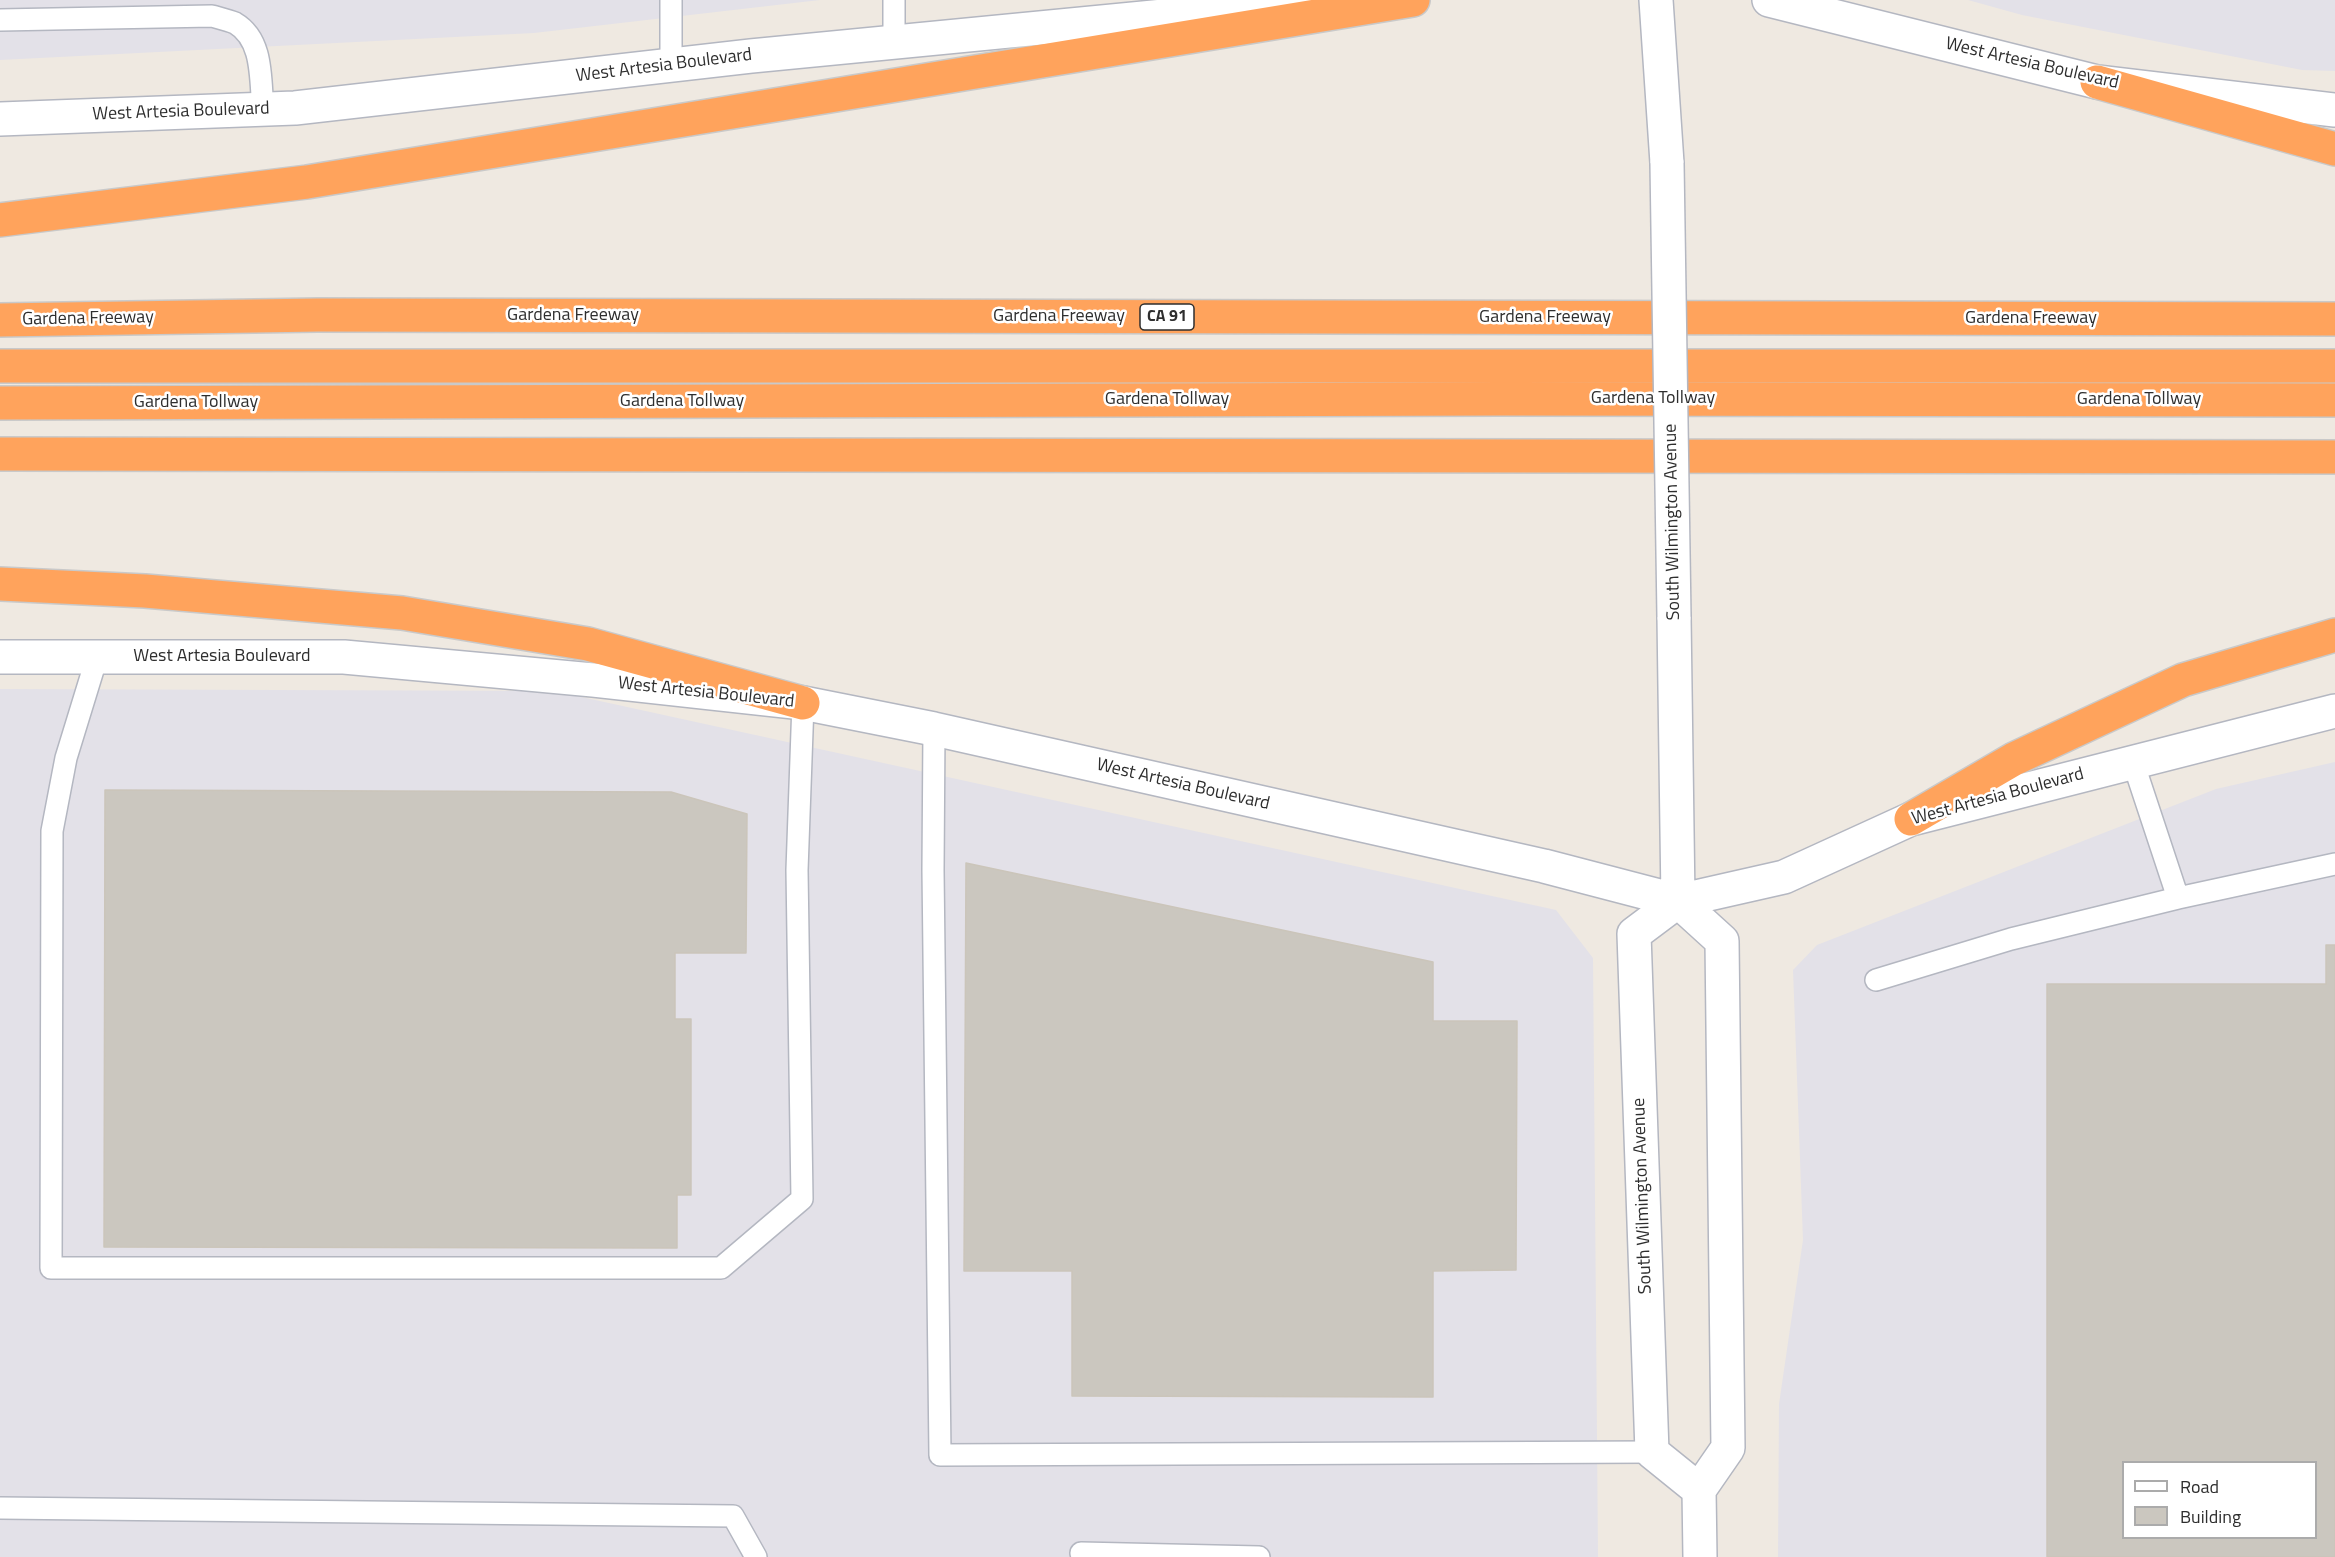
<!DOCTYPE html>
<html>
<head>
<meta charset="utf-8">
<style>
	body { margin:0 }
	#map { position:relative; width:2335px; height:1557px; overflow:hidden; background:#efe9e1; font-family:"Titillium Web",sans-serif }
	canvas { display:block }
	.legend { position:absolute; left:2122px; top:1461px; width:195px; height:78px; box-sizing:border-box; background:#fff; border:2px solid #ababab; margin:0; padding:8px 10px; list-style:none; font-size:18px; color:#2e2e2e }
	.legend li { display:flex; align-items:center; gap:12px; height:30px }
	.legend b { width:30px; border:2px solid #ababab }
</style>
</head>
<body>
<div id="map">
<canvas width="2335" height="1557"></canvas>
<ul class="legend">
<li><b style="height:8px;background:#fff"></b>Road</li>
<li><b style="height:16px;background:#cbc7bf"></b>Building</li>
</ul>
</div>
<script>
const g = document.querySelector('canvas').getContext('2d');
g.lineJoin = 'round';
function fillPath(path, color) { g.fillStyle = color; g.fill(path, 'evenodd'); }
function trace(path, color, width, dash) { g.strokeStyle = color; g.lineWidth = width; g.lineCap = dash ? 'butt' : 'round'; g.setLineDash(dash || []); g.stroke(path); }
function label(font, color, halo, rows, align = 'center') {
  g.font = font + ' "Titillium Web",sans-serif'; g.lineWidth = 5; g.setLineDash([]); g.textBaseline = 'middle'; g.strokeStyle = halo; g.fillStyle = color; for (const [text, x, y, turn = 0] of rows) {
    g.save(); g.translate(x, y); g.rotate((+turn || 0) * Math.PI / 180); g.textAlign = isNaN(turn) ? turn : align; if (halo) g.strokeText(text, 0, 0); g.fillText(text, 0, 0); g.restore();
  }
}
fillPath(new Path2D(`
	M0 0H820L534 33 0 60Z
	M1968 0H2335V71L2302 70 2022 15Z
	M0 689 554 691 1556 910 1593 958 1598 1557H0Z
	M2335 762V1557H1778L1779 1404 1803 1240 1793 970 1817 945 2216 789ZM2124 1462H2316V1538H2124Z`), '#e3e1e8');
const building = new Path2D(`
	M105 790 671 792 747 814 746 953H675V1019H691V1195H677V1248L104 1247Z
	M966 863 1433 962V1021H1517L1516 1270 1433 1271V1397L1072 1396V1271H964Z
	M2326 945H2335V1557H2047V984H2326ZM2124 1462H2316V1538H2124Z`);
fillPath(building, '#cbc7bf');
trace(building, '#cbc5ba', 1.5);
const service = new Path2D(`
	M671 0V65
	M0 20 212 16C219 18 228 20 235 23 264 40 260 80 263 110
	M894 42V0
	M97 657 66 758 52 831 51 1268H721L802 1199 797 870 803 703
	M934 729 933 870 940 1455 1652 1452
	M2133 762 2178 898 2335 864
	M1876 980 2011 939 2178 898
	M0 1508 733 1516 756 1557
	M1081 1553 1259 1557`);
const secondary = new Path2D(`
	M1656 0 1667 163
	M1769 0 2097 82 2335 110
	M0 119 295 108 751 56 1328 0
	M1674 617 1678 901 1722 941 1728 1448 1699 1490 1700 1557
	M0 657H344L593 680 803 703 934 729 1544 866 1678 901 1784 877 1911 819 2335 711
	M1678 901 1634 934 1652 1452 1699 1490`);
const motorway = new Path2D(`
	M2097 82 2335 149
	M0 220 307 182 1413 0
	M0 320 318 315 2335 319
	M0 366H2335
	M0 403 1503 399 2335 400
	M0 454 2335 457
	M0 584 145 591 402 613 588 644 803 703
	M1911 819 2014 759 2183 680 2335 635`);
trace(service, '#b4b7c1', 24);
trace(secondary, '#b4b7c1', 36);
trace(motorway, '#c9c9c9', 36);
trace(service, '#fff', 21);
trace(secondary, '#fff', 33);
trace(motorway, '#ffa35c', 33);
const secondaryBridge = new Path2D(`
	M1667 163 1674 617`);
trace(secondaryBridge, '#b4b7c1', 36, []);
trace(secondaryBridge, '#fff', 33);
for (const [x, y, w] of [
	[1167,317,54]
]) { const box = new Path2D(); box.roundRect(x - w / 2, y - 13, w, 26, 4.5); g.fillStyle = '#fff'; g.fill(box); trace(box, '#2e2e2e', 1.5); }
label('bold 16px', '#2e2e2e', null, [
	["CA 91",1167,317]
]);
label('18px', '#2e2e2e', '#fff', [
	["West Artesia Boulevard",2032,64,13],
	["West Artesia Boulevard",664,66,-7],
	["West Artesia Boulevard",181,112,-2],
	["Gardena Freeway",573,316],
	["Gardena Freeway",1059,317],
	["Gardena Freeway",1545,318],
	["Gardena Freeway",88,319,-1],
	["Gardena Freeway",2031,319],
	["Gardena Tollway",1653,399],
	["Gardena Tollway",1167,400],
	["Gardena Tollway",2139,400],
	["Gardena Tollway",682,402],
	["Gardena Tollway",196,403],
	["South Wilmington Avenue",1673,522,-91],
	["West Artesia Boulevard",222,657],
	["West Artesia Boulevard",706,693,6],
	["West Artesia Boulevard",1183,785,13],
	["West Artesia Boulevard",1998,797,-15],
	["South Wilmington Avenue",1643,1196,-92]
]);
</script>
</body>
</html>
